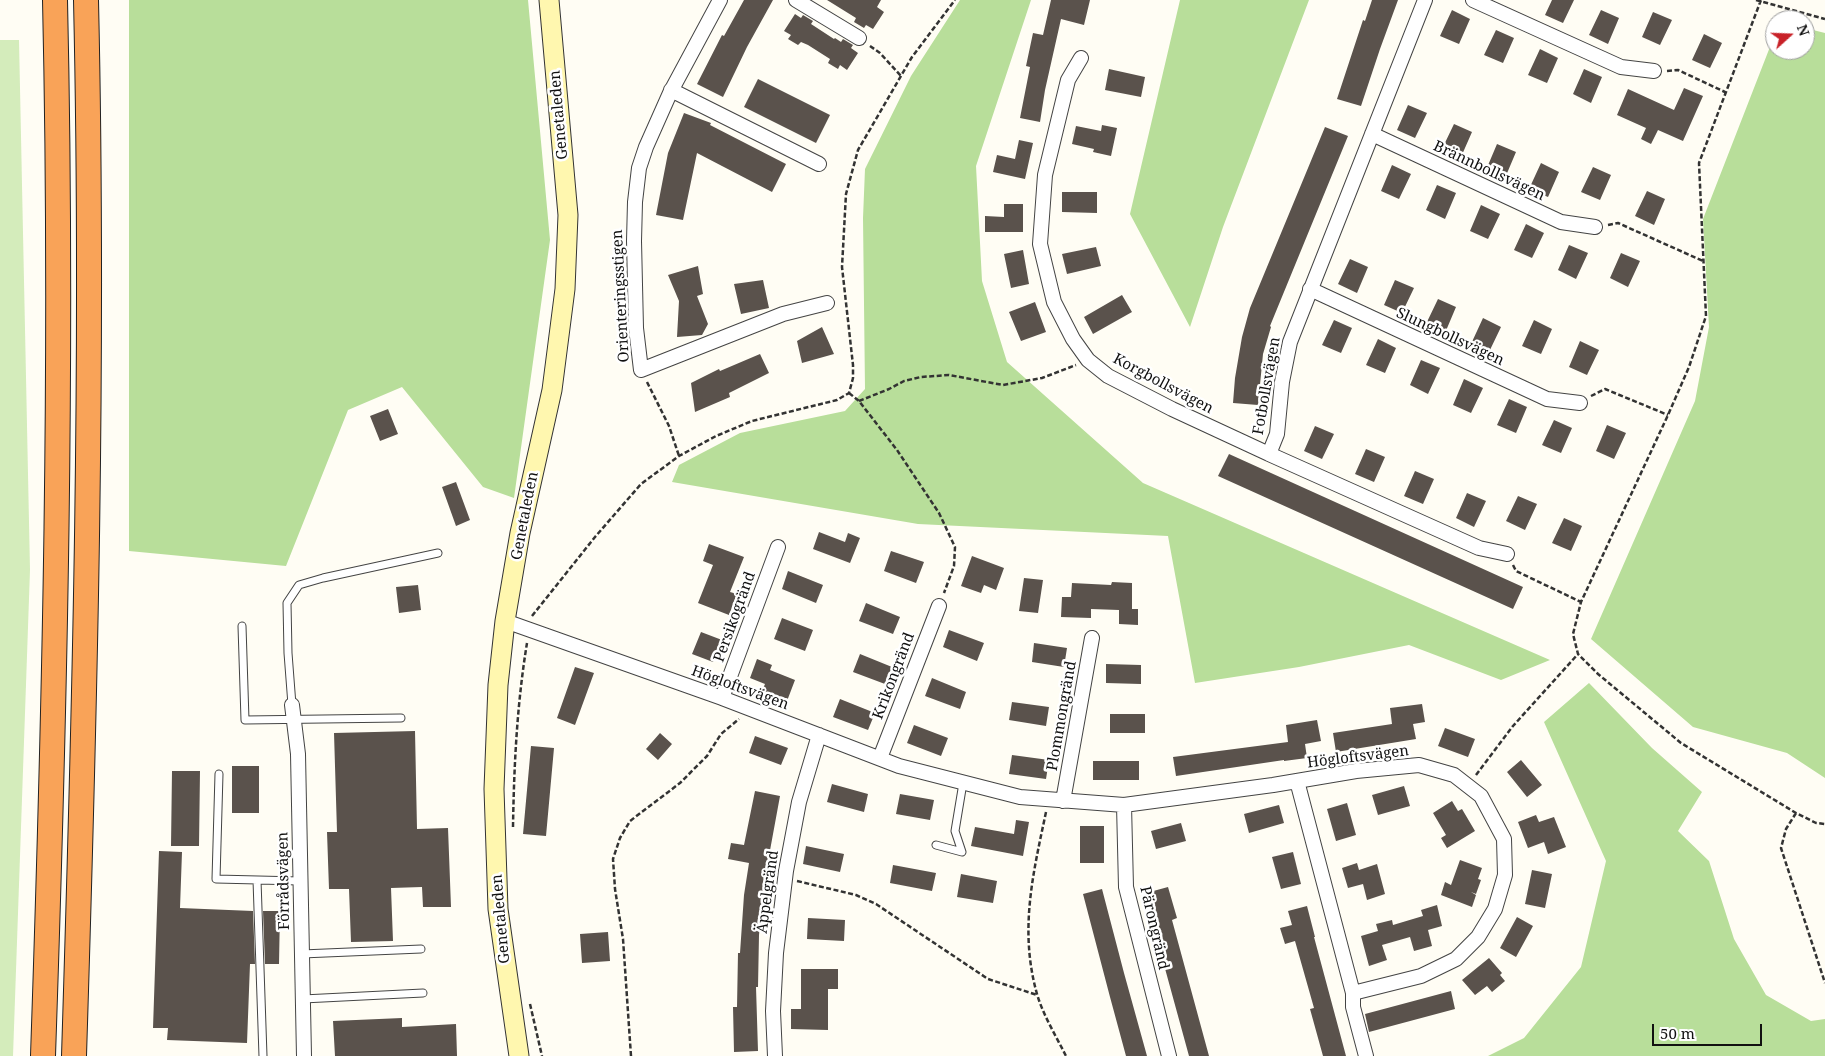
<!DOCTYPE html>
<html>
<head>
<meta charset="utf-8">
<style>
	body { margin:0 }
	#map { position:relative; width:1825px; height:1056px; overflow:hidden; background:#fffdf4; font-family:"Noto Serif",serif }
	canvas { display:block }
	.north { position:absolute; left:1765px; top:10px; width:50px; height:50px; box-sizing:border-box; background:#fff; border:1px solid #a0a0a0; border-radius:50%; rotate:70deg; font-size:14px; font-weight:700; line-height:20px; text-align:center; color:#111 }
	.north::after { content:''; display:block; margin:auto; width:18px; height:22px; background:#c82128; clip-path:polygon(50% 0,100% 100%,50% 72%,0 100%) }
	.scale { position:absolute; left:1652px; top:1024px; width:110px; height:22px; box-sizing:border-box; border:2px solid #111; border-top:0; padding-left:6px; font-size:15px; line-height:18px; white-space:nowrap; color:#111; -webkit-text-stroke:4px #fff; paint-order:stroke }
</style>
</head>
<body>
<div id="map">
<canvas width="1825" height="1056"></canvas>
<div class="north">N</div>
<div class="scale">50 m</div>
</div>
<script>
const g = document.querySelector('canvas').getContext('2d');
g.lineJoin = 'round';
function fillPath(path, color) { g.fillStyle = color; g.fill(path, 'evenodd'); }
function trace(path, color, width, dash) { g.strokeStyle = color; g.lineWidth = width; g.lineCap = dash ? 'butt' : 'round'; g.setLineDash(dash || []); g.stroke(path); }
function label(font, color, halo, rows, align = 'center') {
  g.font = font + ' "Noto Serif",serif'; g.lineWidth = 5; g.setLineDash([]); g.textBaseline = 'middle'; g.strokeStyle = halo; g.fillStyle = color; for (const [text, x, y, turn = 0] of rows) {
    g.save(); g.translate(x, y); g.rotate((+turn || 0) * Math.PI / 180); g.textAlign = isNaN(turn) ? turn : align; if (halo) g.strokeText(text, 0, 0); g.fillText(text, 0, 0); g.restore();
  }
}
fillPath(new Path2D(`
	M0 40H19L30 570 13 1056H0Z`), '#d4ecbb');
fillPath(new Path2D(`
	M129 0H528L550 240 514 498 483 487 402 387 348 410 286 566 129 551Z
	M960 0H1031L976 166 982 281 1007 362 1143 483 1550 660 1501 680 1409 645 1299 667 1195 683 1168 536 918 524 672 482 679 465 740 433 845 411 865 389 863 218 865 169 911 76Z
	M1180 0H1309L1223 227 1190 327 1130 214Z
	M1805 28 1825 33V778L1787 753 1693 727 1591 639 1695 401 1709 327 1703 219 1775 34V50H1805Z
	M1589 683 1652 748 1702 792 1678 831 1709 861 1734 939 1766 995 1811 1021 1825 1019V1056H1488L1524 1038 1581 967 1606 861 1544 722Z`), '#b8de9a');
fillPath(new Path2D(`
	M744 0H773L747 47 723 97 697 84 722 35 724 36Z
	M827 0H881L877 7 884 12 873 29 866 25 864 28 854 22 856 18Z
	M1051 0H1090L1084 25 1061 19 1045 90 1040 122 1020 118 1030 67 1026 66 1033 33 1043 35Z
	M1372 0H1398L1380 49 1361 106 1337 99 1363 20 1365 21Z
	M1552 0H1574L1563 23 1545 15Z
	M1452 10 1470 19 1459 44 1440 36Z
	M1601 10 1619 18 1608 44 1589 35Z
	M1653 12 1672 20 1660 45 1642 37Z
	M795 14 801 18 803 15 813 21 811 24 834 39 835 38 841 42 843 39 853 45 851 48 858 53 847 70 840 65 838 69 828 63 830 59 808 45 801 42 798 45 788 39 791 35 784 31Z
	M1496 30 1514 38 1503 63 1484 55Z
	M1704 34 1722 43 1710 68 1692 60Z
	M1540 49 1558 58 1547 83 1528 75Z
	M1109 69 1145 77 1141 97 1105 90Z
	M1584 69 1602 77 1591 103 1573 94Z
	M758 79 830 115 816 143 744 107Z
	M1684 88 1703 96 1683 141 1658 130 1651 144 1641 139 1646 128 1617 115 1628 89 1674 110Z
	M1408 105 1427 113 1415 138 1397 130Z
	M684 113 711 123 710 125 786 164 772 192 697 153 683 220 656 215 668 153Z
	M1454 124 1472 132 1461 157 1442 149Z
	M1102 125 1117 128 1111 156 1093 152 1094 149 1072 144 1076 126 1101 131Z
	M1325 127 1348 136 1270 326 1271 327 1263 354 1258 405 1233 403 1235 378 1242 337 1250 308Z
	M1019 140 1033 143 1025 179 993 172 997 155 1015 159Z
	M1497 144 1516 152 1505 178 1486 170Z
	M1541 163 1559 172 1548 197 1529 189Z
	M1392 165 1411 174 1399 199 1381 191Z
	M1593 167 1611 175 1600 200 1581 192Z
	M1437 185 1456 193 1445 219 1426 210Z
	M1647 191 1665 199 1654 225 1635 216Z
	M1062 192H1097V213L1062 212Z
	M1004 204H1023V232H985V216L1004 217Z
	M1481 205 1500 214 1488 239 1470 231Z
	M1526 224 1544 233 1532 258 1514 250Z
	M1569 245 1588 253 1576 279 1558 270Z
	M1096 247 1101 266 1067 274 1062 254Z
	M1023 250 1029 284 1011 288 1004 254Z
	M1621 253 1640 261 1628 287 1610 278Z
	M1350 259 1368 267 1357 293 1338 284Z
	M698 266 703 294 697 296 708 324 702 335 677 337 679 301 668 275Z
	M763 280 769 308 741 314 734 284Z
	M1395 280 1414 288 1402 313 1384 305Z
	M1122 295 1132 312 1093 334 1084 317Z
	M1438 299 1456 307 1445 333 1426 324Z
	M1035 302 1046 332 1021 341 1009 312Z
	M1483 318 1501 327 1489 352 1471 344Z
	M1334 320 1352 328 1341 353 1322 345Z
	M1534 320 1552 329 1541 354 1522 346Z
	M822 327 834 354 802 363 797 341Z
	M1378 339 1396 348 1385 373 1366 365Z
	M1580 341 1599 350 1587 375 1569 367Z
	M760 354 769 373 729 393 730 397 695 412 691 383 719 369 720 371Z
	M1421 360 1440 368 1428 394 1410 385Z
	M1464 379 1483 388 1471 413 1453 405Z
	M1509 399 1527 407 1516 433 1497 425Z
	M388 409 398 434 380 441 370 416Z
	M1554 420 1572 428 1561 453 1542 445Z
	M1607 425 1626 433 1614 459 1596 451Z
	M1315 426 1334 434 1322 459 1304 451Z
	M1366 449 1385 457 1374 482 1355 474Z
	M1229 454 1523 587 1513 609 1218 476Z
	M1415 471 1434 479 1423 504 1404 496Z
	M456 482 470 520 456 526 442 487Z
	M1467 493 1486 501 1474 527 1456 518Z
	M1518 496 1537 504 1525 530 1506 521Z
	M1564 518 1582 526 1571 551 1552 543Z
	M819 532 845 542 848 533 860 538 850 563 813 549Z
	M709 544 744 557 730 592 737 594 729 615 698 603 713 565 703 561Z
	M891 551 924 562 916 583 884 571Z
	M972 556 1004 568 996 590 984 585 981 593 961 586Z
	M788 571 823 585 816 603 782 589Z
	M1024 578 1043 580 1038 613 1019 611Z
	M1112 582 1132 583V609H1138V625L1119 624V610L1091 609V618L1061 617 1062 597H1071L1072 583 1111 585Z
	M418 585 421 610 399 613 396 587Z
	M866 603 900 617 893 634 859 621Z
	M782 618 813 630 805 651 774 639Z
	M949 630 984 643 977 661 943 647Z
	M701 632 722 640 713 662 692 654Z
	M1034 643 1067 648 1064 667 1032 662Z
	M860 654 892 667 885 684 853 672Z
	M757 659 772 665 770 670 795 680 787 701 762 691 765 684 750 678Z
	M1106 664 1141 665V684L1106 683Z
	M575 667 594 673 575 725 557 718Z
	M932 678 966 692 960 709 925 696Z
	M840 699 875 713 868 730 833 717Z
	M1012 702 1049 707 1046 726 1009 720Z
	M1422 704 1425 722 1413 724 1416 739 1336 752 1333 733 1392 724 1390 708Z
	M1110 714H1145V733H1110Z
	M1317 720 1321 741 1305 744 1307 758 1284 761V760L1176 776 1173 757 1288 742 1286 725Z
	M914 725 948 738 941 756 907 743Z
	M1445 728 1475 739 1468 757 1438 746Z
	M415 731 417 829 448 828 451 907H423L422 887 391 888 393 941 351 942 349 889H329L327 832H337L334 733Z
	M660 733 672 744 658 760 646 749Z
	M755 736 788 748 781 765 749 753Z
	M531 746 554 748 546 836 523 834Z
	M1012 755 1049 760 1046 779 1009 774Z
	M1521 760 1542 785 1527 797 1507 772Z
	M1093 761H1139V780H1093Z
	M232 766H259V813H232Z
	M172 771H200L199 846H171Z
	M832 784 868 794 864 812 827 802Z
	M1404 786 1410 806 1378 815 1372 795Z
	M755 791 780 796 764 883 759 935 758 987H756L758 1051 734 1052 733 1007H737L738 953H740L744 895 749 863 728 859 731 843 744 845Z
	M900 794 934 800 930 820 896 814Z
	M1452 801 1458 811 1462 809 1475 831 1447 848 1441 838 1446 835 1433 813Z
	M1347 803 1356 835 1336 841 1327 809Z
	M1279 805 1284 823 1249 833 1244 814Z
	M1536 815 1539 822 1554 817 1566 847 1548 854 1544 842 1528 848 1518 822Z
	M1016 820 1029 822 1023 856 971 846 975 827 1014 834Z
	M1181 823 1186 841 1156 849 1151 831Z
	M1080 826H1104V863H1080Z
	M806 846 844 854 840 872 803 864Z
	M159 851 182 852 180 908 253 911 255 964H250L247 1043 167 1040 168 1028H153Z
	M1293 852 1301 884 1281 889 1272 857Z
	M1460 860 1482 868 1478 879 1481 880 1476 894 1471 892 1476 895 1472 907 1441 895 1445 882 1451 885Z
	M1357 863 1359 870 1377 864 1385 894 1367 900 1363 884 1348 888 1342 868Z
	M893 865 936 873 932 891 890 883Z
	M1532 870 1552 874 1545 908 1525 904Z
	M961 874 997 881 993 903 957 897Z
	M1168 887 1177 918 1172 920 1209 1056H1189L1158 943 1160 942 1146 893Z
	M1102 889 1124 973 1147 1056H1126L1110 997 1083 894Z
	M1437 905 1442 926 1428 930 1432 946 1414 951 1410 937 1382 945 1387 960 1369 966 1361 936 1378 931 1376 924 1392 920 1393 925 1423 916 1421 910Z
	M1307 906 1315 937H1314L1346 1056H1323L1310 1009 1314 1008 1295 941 1285 944 1280 928 1292 925 1288 911Z
	M263 911H280L279 964H265Z
	M1517 917 1533 926 1516 957 1500 948Z
	M808 918 845 920 844 941 807 939Z
	M608 932 610 961 582 963 580 934Z
	M1489 958 1502 973 1500 975 1505 981 1492 992 1487 986 1475 995 1462 980Z
	M801 969H838V989H828V1030L791 1029V1009H801Z
	M1451 991 1455 1009 1369 1032 1365 1014Z
	M402 1018V1027L456 1024 457 1056H335L333 1021Z`), '#5a524c');
const service = new Path2D(`
	M242 626 245 720 401 718
	M292 705 288 653 287 603 299 585 323 578 438 553
	M219 774 216 879 300 881
	M936 845 962 852 955 831 963 783
	M257 880 263 1056
	M302 954 421 949
	M303 999 423 993`);
const minor = new Path2D(`
	M720 0 670 93 646 147 639 168 635 202 634 241 636 328 641 370 783 314 827 303
	M796 0 859 38
	M1425 0 1290 342 1282 382 1277 434 1269 454 1479 548 1507 554
	M1473 0 1621 67 1654 71
	M1081 58 1068 80 1045 175 1040 244 1054 302 1073 339 1088 360 1108 376 1172 409 1269 454
	M671 90 819 164
	M1372 134 1561 222 1595 227
	M1310 289 1547 399 1580 403
	M505 621 722 698 899 766 1020 797 1124 805 1273 785 1356 771 1419 765 1454 775 1481 796 1504 839 1505 875 1495 909 1478 937 1456 959 1421 976 1353 993 1297 781
	M722 698 778 547
	M292 705 298 754 304 1056
	M880 758 939 606
	M1063 801 1092 638
	M1124 805 1126 887 1169 1056
	M1353 993V1007L1366 1056
	M775 1056 773 1011 776 953 786 871 799 802 819 735`);
const secondary = new Path2D(`
	M519 1056 498 909 494 789 498 685 505 621 520 533 552 390 565 289 568 215 549 0`);
const motorway = new Path2D(`
	M43 1056C55 704 63 352 55 0
	M74 1056C85 704 94 352 86 0`);
trace(service, '#444', 9);
trace(minor, '#444', 16);
trace(secondary, '#333', 21);
trace(motorway, '#222', 26);
trace(new Path2D(`
	M1756 0 1825 19
	M1761 0 1699 163 1706 316 1689 367 1668 415 1581 602 1573 634 1578 654 1598 674 1681 743 1796 813 1816 823 1825 824
	M870 46 880 53 901 76
	M1667 71 1678 70 1725 92
	M1608 225 1618 223 1703 261
	M647 382 669 426 679 456
	M849 393 859 401 897 450 939 513 955 547 954 566 944 593
	M1591 396 1605 389 1668 415
	M859 401 889 389 904 381 921 377 949 375 1003 385 1042 378 1076 365
	M1513 565 1516 571 1581 602
	M532 616 595 537 641 484 679 456 716 436 752 421 837 400 849 393 853 378V365L842 267 846 194 858 150 912 57 955 0
	M1476 775 1513 726 1578 654
	M1046 812C1033 874 1019 930 1037 994 1043 1015 1056 1036 1066 1056
	M1796 813 1786 829 1781 848 1825 983
	M513 827C514 765 517 704 527 643
	M797 881 856 895 876 904 988 979 1037 995
	M530 1004 542 1056
	M631 1056 623 939 615 889 613 859 620 838 630 821 680 783 707 756 721 734 739 719`), '#333', 2.5, [5, 2.5]);
trace(service, '#fff', 7);
trace(minor, '#fff', 14);
trace(secondary, '#fff7af', 19);
trace(motorway, '#f9a358', 24);
label('15px', '#111', '#fff', [
	["Genetaleden",559,115,-95],
	["Brännbollsvägen",1489,171,25],
	["Orienteringsstigen",621,296,-93],
	["Slungbollsvägen",1450,337,25],
	["Korgbollsvägen",1163,384,28],
	["Fotbollsvägen",1267,386,-80],
	["Genetaleden",525,516,-79],
	["Persikogränd",735,617,-70],
	["Krikongränd",894,676,-69],
	["Högloftsvägen",740,688,20],
	["Plommongränd",1062,716,-80],
	["Högloftsvägen",1358,757,-7],
	["Förrådsvägen",284,881,-91],
	["Äppelgränd",768,892,-82],
	["Genetaleden",501,919,-95],
	["Pärongränd",1154,928,77]
]);
</script>
</body>
</html>
